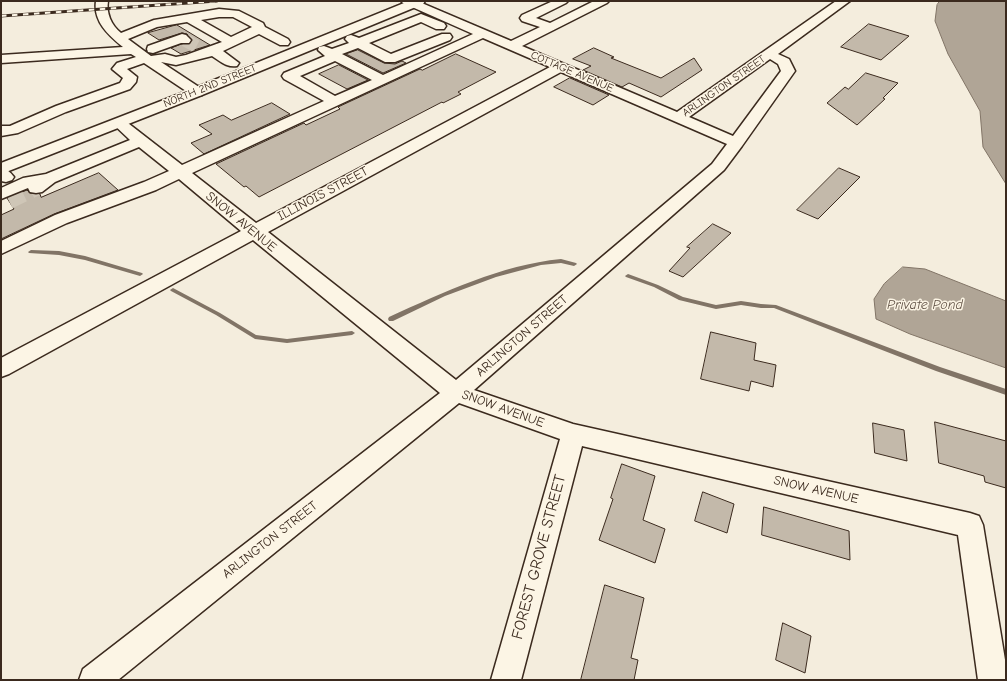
<!DOCTYPE html>
<html>
<head>
<meta charset="utf-8">
<style>
	body { margin:0 }
	#map { position:relative; width:1007px; height:681px; overflow:hidden; background:#f4eddd; font-family:"Comic Neue",sans-serif }
	canvas { display:block }
	.frame { position:absolute; inset:0; border:2px solid #3b2a1e; pointer-events:none }
</style>
</head>
<body>
<div id="map">
<canvas width="1007" height="681"></canvas>
<div class="frame"></div>
</div>
<script>
const g = document.querySelector('canvas').getContext('2d');
g.lineJoin = 'round';
function fillPath(path, color) { g.fillStyle = color; g.fill(path, 'evenodd'); }
function trace(path, color, width, dash) { g.strokeStyle = color; g.lineWidth = width; g.lineCap = dash ? 'butt' : 'round'; g.setLineDash(dash || []); g.stroke(path); }
function label(font, color, halo, rows, align = 'center') {
  g.font = font + ' "Comic Neue",sans-serif'; g.lineWidth = 3; g.setLineDash([]); g.textBaseline = 'middle'; g.strokeStyle = halo; g.fillStyle = color; for (const [text, x, y, turn = 0] of rows) {
    g.save(); g.translate(x, y); g.rotate((+turn || 0) * Math.PI / 180); g.textAlign = isNaN(turn) ? turn : align; if (halo) g.strokeText(text, 0, 0); g.fillText(text, 0, 0); g.restore();
  }
}
const water = new Path2D(`
	M940 1H1006V184L983 147 980 111 948 54 935 21 937 5Z
	M903 267 925 269 1006 301V368L910 334 876 319 874 299 884 284Z`);
fillPath(water, '#b0a596');
trace(water, '#817466', 1);
fillPath(new Path2D(`
	M31 250 59 251 85 256 142 273 143 274 140 276 85 260 59 255 29 253 28 252Z
	M561 259 576 263 577 264 574 266 561 263 541 265 496 277 445 296 393 321H389L388 319 389 317C444 292 501 265 561 259Z
	M628 274 658 285 683 297 716 305 741 301 761 304 776 305 940 367 1006 389V395L936 371 774 308H761L741 305 716 309 679 300 654 287 626 277 625 276Z
	M173 288 220 313 256 335 287 339 352 331 355 333 352 335 287 343 255 339 216 315 171 291 170 290Z`), '#817466');
const building = new Path2D(`
	M869 24 909 36 881 60 841 47Z
	M177 25 210 45 181 54 171 48 181 44H190L192 40 187 34 182 33 159 40 148 33Z
	M594 48 614 57 611 58 661 78 694 58 702 70 661 97 629 83 622 87 583 70 591 66 573 59Z
	M358 50 384 63 395 64 402 61 406 63 383 73 346 54Z
	M456 54 496 72 458 92 461 94 443 103 442 102 259 197 246 186 244 187 216 164 304 123 306 125 340 109 338 107 420 69 422 70Z
	M339 65 368 80 347 89 319 74Z
	M866 73 898 83 883 98 885 99 857 125 827 103 845 87 848 89Z
	M570 78 609 95 593 105 554 87Z
	M272 103 290 114 204 154 191 143 212 134 199 125 223 115 231 120Z
	M839 168 860 177 818 219 797 210Z
	M99 173 118 190 54 214 1 239V215L14 209 7 198 27 190 30 193 40 194 41 197Z
	M713 224 731 233 683 277 669 271 690 248 687 247Z
	M711 332 756 343 754 360 776 365 773 387 751 381 749 391 701 379Z
	M935 422 1006 441V488L985 482 984 476 939 463Z
	M873 423 904 430 907 461 875 453Z
	M622 464 655 476 643 520 665 529 655 563 599 540 613 499 611 498Z
	M703 492 734 504 727 533 695 521Z
	M764 507 849 531 850 560 762 535Z
	M605 585 644 598 631 658 638 660 634 680H581Z
	M783 623 811 636 805 673 776 660Z`);
fillPath(building, '#c3b9aa');
trace(building, '#3b2a1e', 1);
trace(new Path2D(`
	M185 40 201 49`), '#cfc6b7', 13, [13, 6]);
trace(new Path2D(`
	M9 201 36 188`), '#cfc6b7', 16, [16, 8]);
const minor = new Path2D(`
	M96 1H108C106 13 111 25 121 33L154 20 219 9 239 11 263 23 265 27 288 39 290 42 288 45H280L259 34 223 51 239 63 237 66C227 68 220 61 212 56L176 65 161 62 202 89 204 92 202 95 197 96 192 95 144 63 127 69 137 77 136 82 130 89 66 112 18 133 1 136V126H10L56 106 120 83 123 78 112 69 117 63 136 57 131 54 1 63V55L123 47C108 35 93 21 96 1ZM219 17H233L252 27 231 37 201 20ZM187 22 222 42 186 55 176 57 165 54 151 56 128 39 157 27Z
	M401 1H417L511 41 540 27 522 21 520 18 522 15 553 1H568L566 3 536 18 550 23 594 1H609L607 3 522 46 677 112 836 1H850L778 54 789 59 795 71 742 146 724 170 474 390 573 424 970 513 979 516 983 525 1006 666V680H978L958 535 582 446 521 680H491L560 439 459 403 118 680H79L83 669 440 393 253 240 9 374 1 377V358L241 231 179 179 156 190 67 223 1 254V241L55 215 144 182 169 171 139 147 55 182 42 192 36 193 30 192 28 188 1 199V188L23 178 46 174 130 140 112 123 114 120 119 119 124 120 182 165 324 101 284 79 282 76 284 73 325 56 318 50 319 47 324 46 332 49 349 43 345 39 347 36 351 35 359 38 421 14 444 23 446 26 444 29H436L421 22 369 43 391 54 442 34H450L452 37 450 40 395 62H385L358 48 342 54 383 75 473 34 403 3ZM483 38 550 67 256 223 192 173ZM770 59 778 64 781 71 733 136 689 117ZM335 61 372 80 335 96 300 76ZM561 72 727 144 712 164 456 380 268 232Z
	M182 34 186 35 191 40 189 43H181L153 53 148 52 147 49 148 46Z
	M1 167C7 169 10 172 14 177L12 180 6 182 1 181Z`);
const major = new Path2D(`
	M409 1H425L423 4 202 95 1 174V163L192 89Z`);
trace(minor, '#3b2a1e', 3);
trace(major, '#3b2a1e', 3);
fillPath(minor, '#fcf5e5');
fillPath(major, '#fcf5e5');
const rail = new Path2D(`
	M1 16 217 1`);
trace(rail, '#3b2a1e', 3);
trace(rail, '#fcf5e5', 2, [5.5]);
label('11px', '#3b2a1e', '#fcf5e5', [
	["COTTAGE AVENUE",572,72,23],
	["NORTH 2ND STREET",210,86,-22],
	["ARLINGTON STREET",724,86,-35]
]);
label('13px', '#3b2a1e', '#fcf5e5', [
	["ILLINOIS STREET",323,194,-28],
	["SNOW AVENUE",241,222,39],
	["ARLINGTON STREET",522,336,-41],
	["SNOW AVENUE",503,409,20],
	["SNOW AVENUE",816,490,13],
	["ARLINGTON STREET",270,540,-38]
]);
label('italic 14px', '#645548', '#fcf5e5', [
	["Private Pond",925,305]
]);
label('16px', '#3b2a1e', '#fcf5e5', [
	["FOREST GROVE STREET",539,557,-75]
]);
</script>
</body>
</html>
